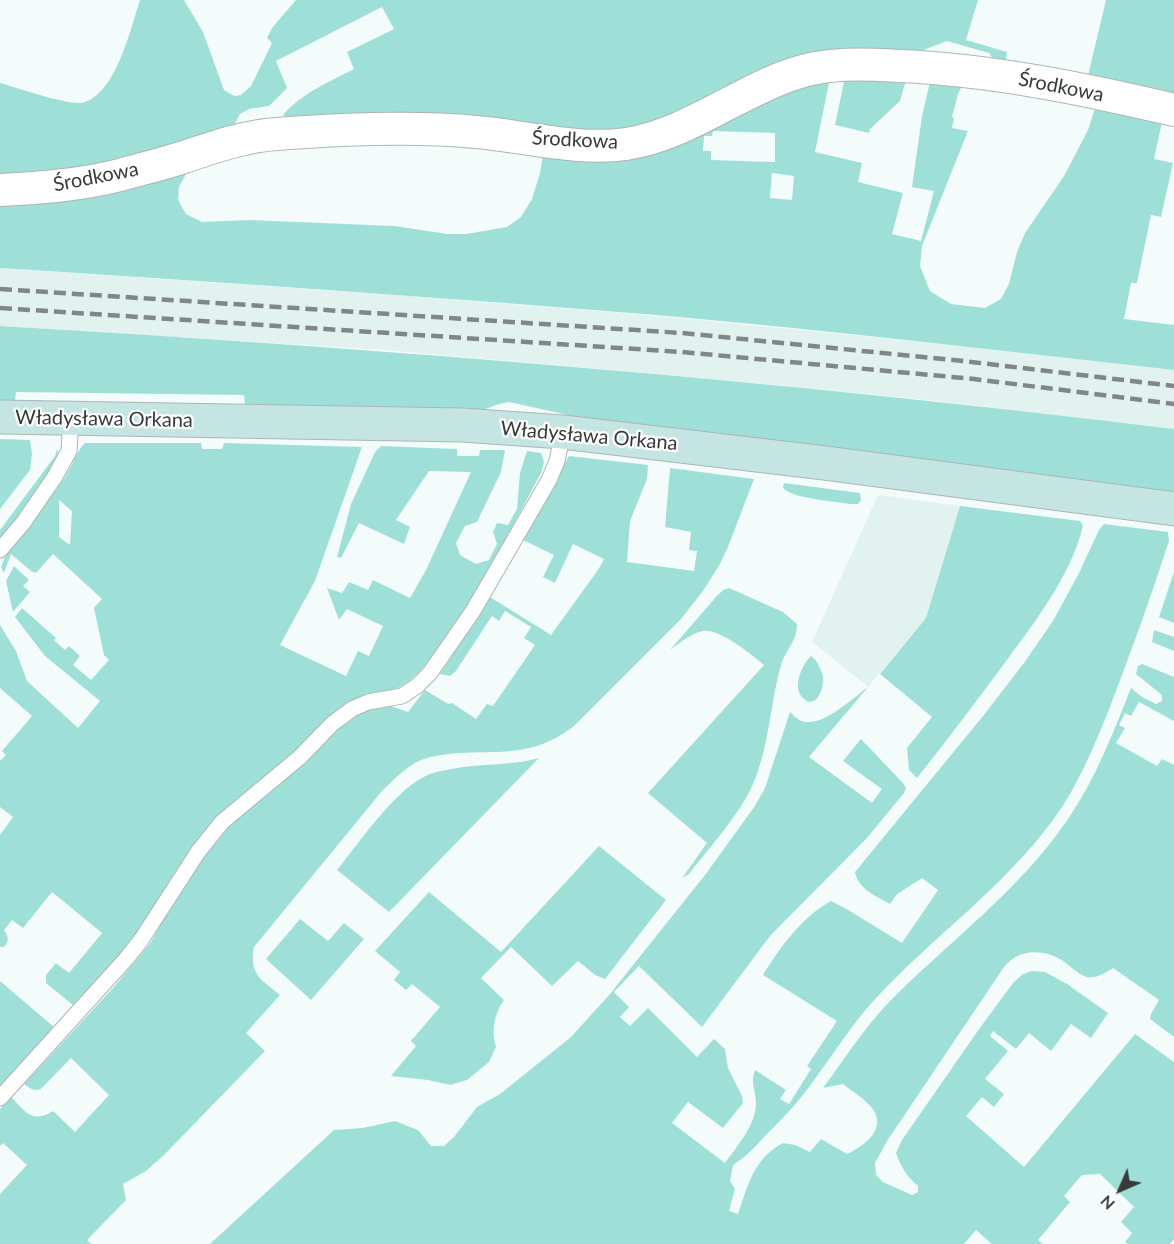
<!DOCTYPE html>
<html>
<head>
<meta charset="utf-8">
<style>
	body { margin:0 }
	#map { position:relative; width:1174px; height:1244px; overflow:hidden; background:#f4fcfb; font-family:Lato,sans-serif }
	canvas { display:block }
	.north { position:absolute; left:1090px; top:1160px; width:60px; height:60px; -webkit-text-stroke:4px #fff; paint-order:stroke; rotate:225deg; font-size:16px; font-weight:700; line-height:24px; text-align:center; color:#373a3a }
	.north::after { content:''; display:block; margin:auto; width:21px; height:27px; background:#373a3a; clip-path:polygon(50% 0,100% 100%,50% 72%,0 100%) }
</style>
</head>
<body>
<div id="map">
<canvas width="1174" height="1244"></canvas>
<div class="north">N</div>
</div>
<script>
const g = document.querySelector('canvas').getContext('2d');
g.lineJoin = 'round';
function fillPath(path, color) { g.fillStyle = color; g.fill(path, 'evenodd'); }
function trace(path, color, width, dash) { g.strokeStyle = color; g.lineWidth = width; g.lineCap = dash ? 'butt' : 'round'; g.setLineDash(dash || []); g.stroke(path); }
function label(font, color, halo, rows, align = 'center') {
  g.font = font + ' Lato,sans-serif'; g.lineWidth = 4.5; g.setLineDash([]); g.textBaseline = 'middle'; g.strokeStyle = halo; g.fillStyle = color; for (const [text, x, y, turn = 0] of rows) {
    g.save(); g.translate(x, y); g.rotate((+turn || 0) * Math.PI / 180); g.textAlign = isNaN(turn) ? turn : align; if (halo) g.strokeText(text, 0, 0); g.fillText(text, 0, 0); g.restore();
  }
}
fillPath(new Path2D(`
	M0 268 411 296 658 316 913 341 1174 370V429L938 401 648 373 383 350 0 326Z
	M878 495 960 506 926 618 868 687 812 642Z`), '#e2f2ef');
fillPath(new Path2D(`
	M140 0H184L203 32 224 90 234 96 241 95 251 86 272 43 267 38 272 28 296 0H978L966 40 1007 52 1004 69 994 61 989 53 947 41 918 52 636 136 293 121 283 115C302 93 329 82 354 69L347 52 394 29 382 7 276 61 287 88 269 106 249 109 240 114 232 129 87 169 0 177V83C18 88 64 104 80 103 115 99 131 27 140 0Z
	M1106 0H1174V102L1086 84Z
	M811 74 830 78 815 152 862 163 858 182 903 193 892 234 921 241 934 191 912 187 922 116 930 82 965 79 958 94 952 117 954 118 952 128 968 131 922 246 920 266 930 291 951 304 985 308 1001 299 1009 284 1017 252 1025 233 1064 176 1088 130 1097 102 1162 122 1154 159 1173 163 1161 217 1151 215 1137 283H1131L1124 319 1174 325V370C1001 351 829 330 656 315 437 297 219 282 0 268V201L202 160 186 174 179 187 178 200 186 214 202 222 249 220 394 226 448 234H466L507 227 521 217 532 199 540 173 543 155 592 153ZM713 131 775 133V162L711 160V151H703L704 136H712ZM772 173 794 176 792 200 770 198Z
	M845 77 906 80 900 101 870 129 869 133 835 125Z
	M0 326C392 349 784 381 1174 429V495L938 462 582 418 509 402 499 404 483 410 245 406 244 395 16 392 15 401H0Z
	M0 439 30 440 32 454 30 470 0 509Z
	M85 443H201L202 449H222L224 443 362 447 315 581 280 645 346 676 358 651 369 656 383 626 347 609 339 620 327 588 342 593 349 582 368 590 373 580 410 598 426 570 471 472 429 471 396 520 410 527 404 544 359 523 341 558 337 557 351 504 375 452 381 446 457 449V456H479L480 450H505L501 472 477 522 465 526 456 543 460 555 476 564 489 560 497 544 493 532 497 523 508 525 517 509 520 473 527 451 541 453 544 462 541 473C516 520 491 567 462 613 446 638 432 662 409 681L298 751 248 792 142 931 70 1013 67 1012 73 1005 46 983V975L56 963 69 973 102 933 52 892 23 928 12 920 4 930C8 936 10 941 4 947H0V835L13 817 0 807V761L6 755 2 751 32 716 0 688V625L16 651 27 681 78 728 100 701 45 656 15 617 22 608 56 638 54 640 65 650 69 646 80 656 73 665 91 680 109 660 104 655 94 608 102 599 53 554 36 573 31 571 11 554 4 573 1 567C13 532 47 507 66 475 73 464 76 452 85 443ZM59 500 72 511 70 545 59 537Z
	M57 449 58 453 52 468 28 504 0 541V530L55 456Z
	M569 456 648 465 647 479 630 521 627 562 694 571 697 551 689 550 691 532 665 527 670 468 754 479 728 547 720 564 703 591 681 619 574 726C523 766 481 744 427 758 409 763 395 779 382 791L254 947C249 975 261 979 280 995L246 1033 265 1051 164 1155 146 1171 123 1184 126 1200 87 1240 91 1244H0V1194L27 1165 3 1143 0 1146V1109L11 1097C26 1112 32 1124 53 1111L75 1132 109 1095 71 1058 41 1089C34 1092 30 1088 24 1084L113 988 151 942 168 909 196 866 220 834 239 814 343 722 368 707 388 705 408 712 425 690 448 704 452 703 476 719 487 704 493 706 535 645 524 638 531 627 505 611 499 621 492 616 456 671 450 676 440 674 490 597 551 635 598 570 604 559 573 544 555 583 543 577 554 555 523 540Z
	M784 483 860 493 861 500 858 504H850C834 501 793 499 783 488Z
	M960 506 1080 521 1083 526C1071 576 1034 623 1004 664 975 703 947 740 917 778L909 770 907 748 932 717 880 674 926 618Z
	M1104 524 1168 532 1169 541C1151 597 1131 652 1110 707 1094 747 1078 786 1053 820 1003 888 934 936 877 997 850 1026 830 1060 806 1091 794 1107 780 1121 766 1135 756 1146 746 1157 733 1165L730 1181 735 1189 729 1211 738 1214C748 1185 754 1158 783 1143L795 1145 810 1152 821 1139 847 1154C864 1146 888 1129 872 1108 865 1099 852 1091 843 1084L823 1088C846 1057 868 1022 896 995 955 937 1021 888 1068 819 1095 780 1113 733 1131 688L1142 697 1156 704 1162 701V695L1136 674 1138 666 1142 664 1174 677V721L1139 702 1131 716 1125 713 1119 725 1125 728 1116 743 1157 766 1162 759 1174 765V1037L1150 1019 1151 1014 1159 1000 1113 968C1106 972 1097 979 1087 977 1079 975 1070 966 1063 961 1048 951 1025 948 1010 961 1005 965 1001 971 998 976L887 1141 875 1163 876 1175 883 1182 912 1195 918 1192V1186C907 1177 901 1167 896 1153L902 1140 977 1032 1013 983 1023 974 1032 971 1045 972 1067 984 1108 1013 1091 1038 1071 1024 1051 1051 1029 1033 1016 1049 993 1031 990 1036 1008 1051 985 1079 1004 1094 994 1107 982 1097 966 1116 1024 1167 1135 1034 1174 1062V1239L1170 1244H1128L1125 1242 1132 1233 1121 1222 1134 1207 1100 1174 1082 1175 1064 1196 1070 1202 1038 1240 1043 1244H992L976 1230 964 1244H210L334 1130 363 1128 395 1121 418 1130 431 1146H444L454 1137 477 1107 500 1094 571 1037 610 994 705 875 755 806 765 788 790 712C793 715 798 720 802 721 822 728 853 698 868 687L809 757 872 803 882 789 843 761 861 739 903 783 906 788 904 793 867 838 770 936 702 1027 639 966 614 992 629 1007 620 1017 630 1026 648 1008 697 1057 714 1039 725 1049 728 1068 742 1096 743 1103 723 1128 688 1102 672 1123 725 1163C737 1146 756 1125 756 1103 756 1090 750 1084 755 1070L786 1090 780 1099 789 1104 811 1069 807 1066 837 1021 763 975C780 947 802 917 831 901L845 908 902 943 938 890 922 878 896 895 890 904C876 896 858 889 855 872L983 716 1024 663 1053 621 1079 573 1099 530Z
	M14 566 29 580 23 586 30 592 13 612 6 581Z
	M1174 572V623L1159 617Z
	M729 588 783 612 797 624C798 638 787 649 782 662 770 701 770 745 753 784 741 813 709 848 689 874L682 878 707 843 648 793 764 665C752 655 719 628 703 631 690 634 681 642 670 650L716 597 723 590Z
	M1154 630 1174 637V651L1152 642Z
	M811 656C818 661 820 668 823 676 825 686 817 710 804 699 791 689 802 664 811 656Z
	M539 758 389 912 337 870C360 842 396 787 430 774 438 771 448 770 457 768 485 763 512 766 539 758Z
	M599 846 666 900 605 979 595 975 578 961 552 986 511 947 481 978 504 1000C494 1014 491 1031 496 1047L489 1062 467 1080 450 1085 428 1080 391 1076 416 1046 411 1041 440 1007 412 984 406 990 394 980 400 972 375 951 429 892 501 952Z
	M300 919 328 941 344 923 364 939 311 1000 266 959Z
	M0 981 54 1027 0 1086Z`), '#9ee0d8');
const lane = new Path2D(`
	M0 550 23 523 54 478 69 451 71 418
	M0 1098 126 959 141 940 198 852 222 822 300 757 332 724 352 709 368 702 402 696 417 686 430 673 473 611 549 480 557 461 563 432`);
const street = new Path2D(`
	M0 190C40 188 81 185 120 175 141 169 163 164 184 157 214 147 245 136 277 134 343 129 411 126 476 132 524 136 579 151 626 144 686 135 736 93 793 74 828 62 863 64 900 66 992 70 1085 89 1174 110`);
const secondary = new Path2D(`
	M0 417 462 425 563 432 825 463 1174 509`);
trace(lane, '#adb5b4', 17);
trace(street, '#adb5b4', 34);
trace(secondary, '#adb5b4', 35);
trace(lane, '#fff', 15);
trace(street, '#fff', 32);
trace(secondary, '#c5e5e2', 33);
trace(new Path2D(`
	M0 289 682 333 963 361 1174 386
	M0 308 682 352 974 379 1174 404`), '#818686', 4.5, [12, 6]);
label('20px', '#373a3a', '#fff', [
	["Środkowa",1061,87,11],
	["Środkowa",575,140,3],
	["Środkowa",96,177,-11],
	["Władysława Orkana",104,419,1],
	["Władysława Orkana",589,436,5]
]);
</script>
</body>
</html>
